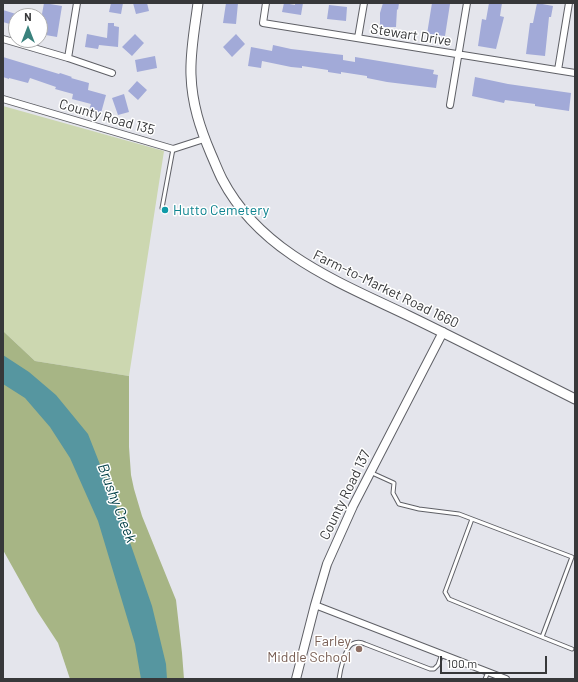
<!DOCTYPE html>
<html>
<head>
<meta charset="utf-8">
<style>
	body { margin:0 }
	#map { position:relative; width:578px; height:682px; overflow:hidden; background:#e4e5ec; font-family:Barlow,sans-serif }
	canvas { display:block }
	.frame { position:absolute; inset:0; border:4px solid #37383a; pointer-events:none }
	.north { position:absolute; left:8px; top:8px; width:40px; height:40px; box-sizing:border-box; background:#fff; border:1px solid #afafb0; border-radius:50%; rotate:0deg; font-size:11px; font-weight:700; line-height:16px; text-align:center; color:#37383a }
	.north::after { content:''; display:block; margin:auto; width:14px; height:18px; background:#3a827d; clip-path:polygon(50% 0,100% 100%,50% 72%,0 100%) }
	.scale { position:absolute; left:440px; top:656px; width:107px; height:18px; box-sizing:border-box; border:2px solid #37383a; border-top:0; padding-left:5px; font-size:12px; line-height:14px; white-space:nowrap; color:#37383a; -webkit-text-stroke:3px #fff; paint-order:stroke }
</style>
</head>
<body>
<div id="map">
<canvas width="578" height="682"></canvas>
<div class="frame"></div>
<div class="north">N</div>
<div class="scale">100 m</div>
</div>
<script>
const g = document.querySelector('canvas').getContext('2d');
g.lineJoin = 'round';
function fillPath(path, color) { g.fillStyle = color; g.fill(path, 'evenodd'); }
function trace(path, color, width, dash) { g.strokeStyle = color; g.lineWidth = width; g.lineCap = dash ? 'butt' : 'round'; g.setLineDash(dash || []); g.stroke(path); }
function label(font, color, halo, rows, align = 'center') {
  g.font = font + ' Barlow,sans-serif'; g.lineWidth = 3; g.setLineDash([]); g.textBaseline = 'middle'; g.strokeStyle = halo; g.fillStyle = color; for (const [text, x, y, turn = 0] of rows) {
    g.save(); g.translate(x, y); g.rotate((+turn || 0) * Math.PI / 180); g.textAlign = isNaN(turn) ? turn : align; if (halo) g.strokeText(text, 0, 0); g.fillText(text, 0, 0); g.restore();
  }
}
fillPath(new Path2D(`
	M3 106 164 151 129 376 35 361 3 331Z`), '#ccd7b0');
fillPath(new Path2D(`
	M3 331 35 361 129 376V447L131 475 134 489 142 516 176 600 182 653 184 679H70L58 643 37 611 3 550Z`), '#a7b585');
fillPath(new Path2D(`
	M3 355 29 372 56 395 88 434 125 528 152 606 166 664 167 679H141L135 644 98 521 70 458 50 427 25 398 3 384Z`), '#5696a0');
fillPath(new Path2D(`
	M44 3 62 6 57 37 40 34V25Z
	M111 3H123L121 14 109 12Z
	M133 3H147L149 11 136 14Z
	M226 3H238L236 24 223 23Z
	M284 3 295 5V3H303L301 15 282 12Z
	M383 3H399L398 10 397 9 396 27H380V13Z
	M432 3 450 4 445 36 427 34Z
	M489 3H502L500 16 504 17 496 49 478 46 482 19 486 20Z
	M537 3 553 6 551 17H549L545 56 526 54 530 23H533Z
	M329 5 347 7 346 21 327 19Z
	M3 10 16 14V26L3 22Z
	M108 23H114V26L119 27 118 47 99 45 98 49 85 47 87 34 107 38Z
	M135 34 144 43 132 56 122 47Z
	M236 34 245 44 232 57 223 47Z
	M273 45 291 49 343 55V60L355 62V57L434 70 433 74 438 75 436 88 387 82 367 78V76L341 72V74L328 72V70L302 66V68L291 67 262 61 261 68 248 66 251 47 272 51Z
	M155 56 157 68 137 72 135 60Z
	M3 57 59 74 60 73 72 77 71 78 89 83 88 90 106 95 101 113 89 110 91 104 72 99 73 94 55 89 56 87 30 78 28 83 9 78V79L3 77Z
	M475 77 508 84 571 93 569 111 535 106V104L505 100 504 103 472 96Z
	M137 81 147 90 138 100 128 91Z
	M124 94 129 112 118 115 112 98Z`), '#a2aad8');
const service = new Path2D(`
	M162 208 173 149
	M372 473 394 483 393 493 399 504 419 509 459 514 572 557 542 637 449 599 445 592 472 519
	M542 637 572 649
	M339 679C340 671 345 648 352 644 356 642 361 642 365 644L430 669H434L438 665 442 654
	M485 679 488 672`);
const minor = new Path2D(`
	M266 3 263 23 575 73
	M358 38 364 3
	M3 39 68 58 112 73
	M68 58 77 3
	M558 70 569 3
	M3 99 173 149 204 139
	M450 105 467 3
	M315 605 506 679`);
const tertiary = new Path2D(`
	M296 679 315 605 327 564 353 506 443 332`);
const secondary = new Path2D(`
	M198 3C195 27 190 51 191 75 192 104 200 128 211 154 215 163 218 171 222 179 260 252 338 282 407 315 463 342 519 371 575 399`);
trace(service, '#5f6066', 5);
trace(minor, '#5f6066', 8);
trace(tertiary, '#5f6066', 10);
trace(secondary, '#5f6066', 11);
trace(service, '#fff', 3);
trace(minor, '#fff', 6);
trace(tertiary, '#fff', 8);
trace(secondary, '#fff', 9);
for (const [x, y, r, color] of [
	[165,210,4,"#0f9aa8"],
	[359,649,4,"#8d6e63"]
]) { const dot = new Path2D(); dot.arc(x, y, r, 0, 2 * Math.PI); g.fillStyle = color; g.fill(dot); trace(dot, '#fff', 1.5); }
label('14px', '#37383a', '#fff', [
	["Stewart Drive",411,35,9],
	["County Road 135",107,117,16],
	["Farm-to-Market Road 1660",386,289,26],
	["County Road 137",345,495,-64]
]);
label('14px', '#0d838f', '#fff', [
	["Hutto Cemetery",173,210]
], 'left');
label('14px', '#785e54', '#fff', [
	["Farley",351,641],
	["Middle School",351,657]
], 'right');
label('italic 15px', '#003e45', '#fff', [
	["Brushy Creek",117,503,69]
]);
</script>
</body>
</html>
